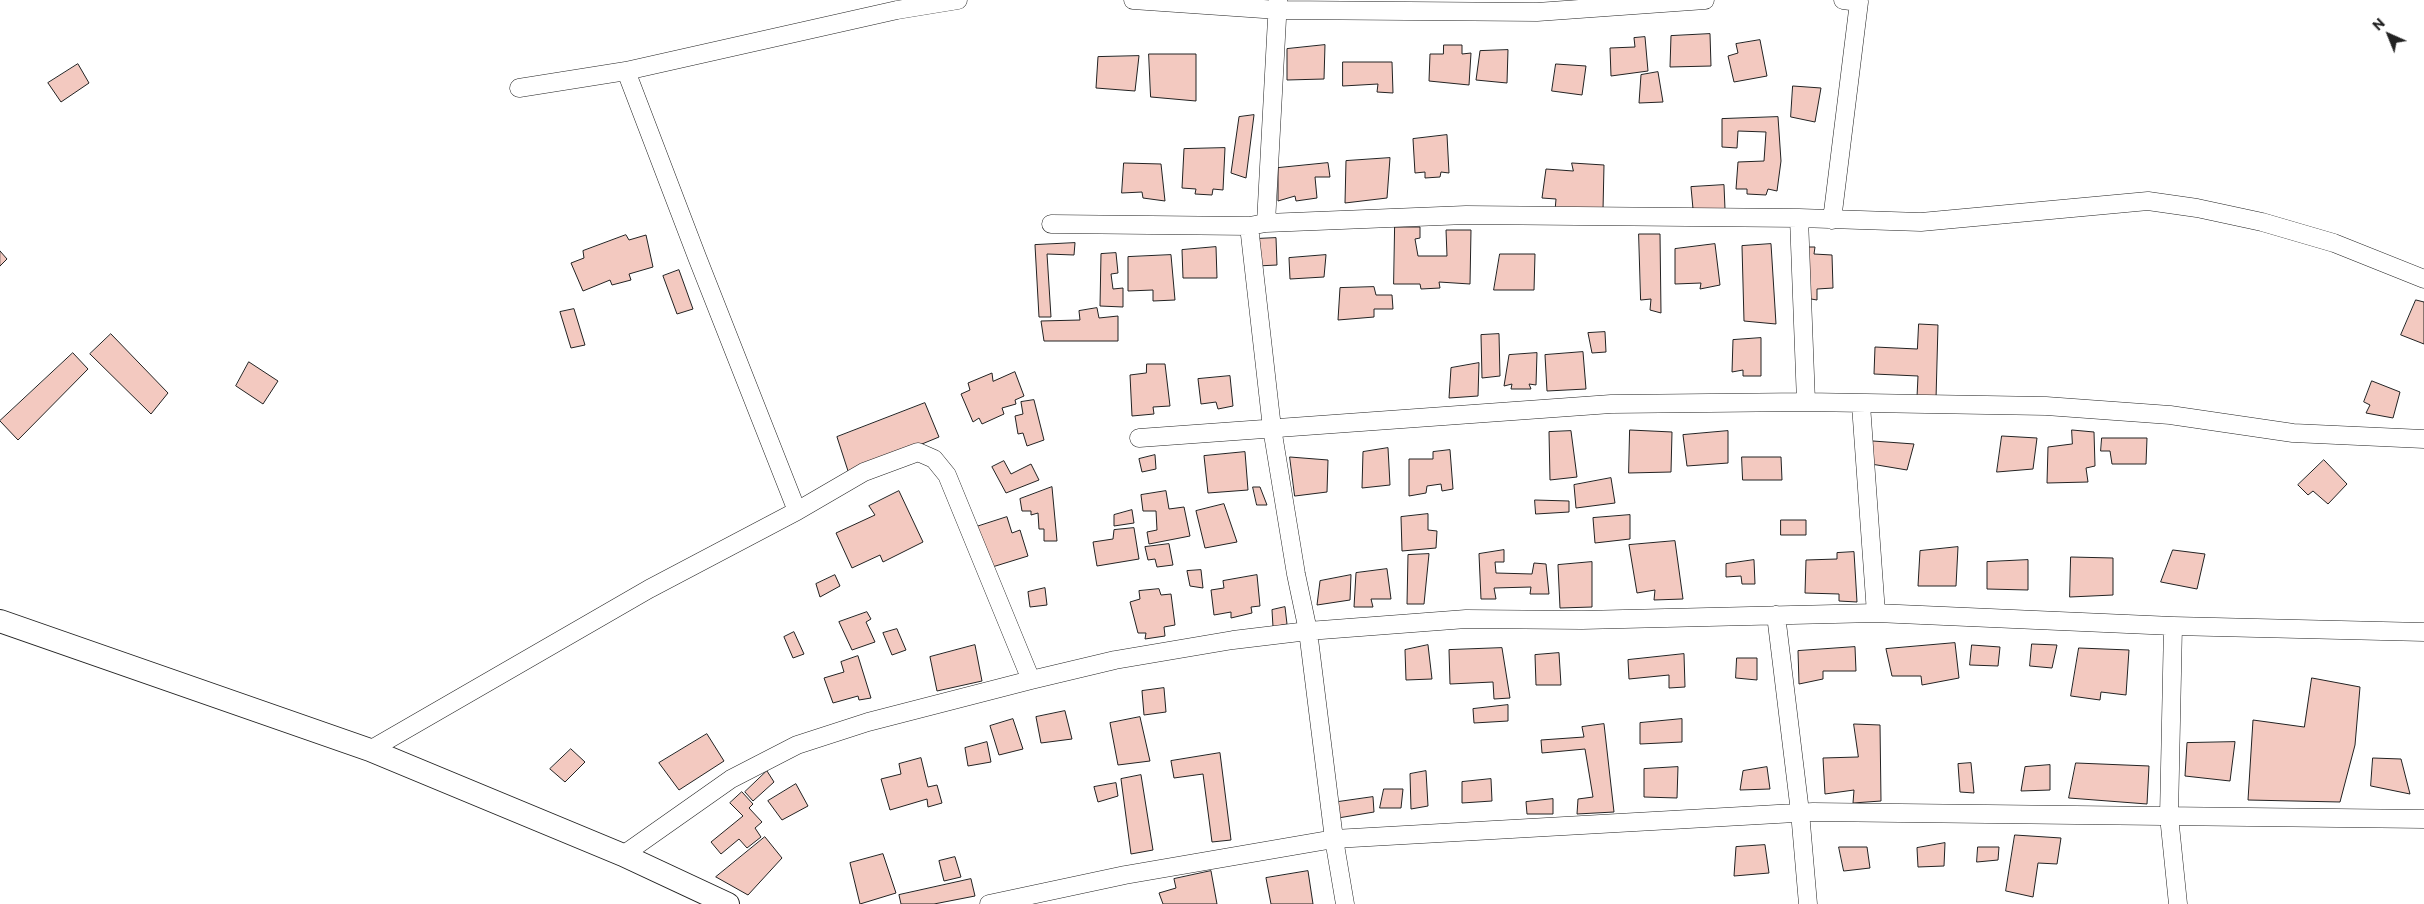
<!DOCTYPE html>
<html>
<head>
<meta charset="utf-8">
<style>
	body { margin:0 }
	#map { position:relative; width:2424px; height:904px; overflow:hidden; background:#fff; font-family:Commissioner,sans-serif }
	canvas { display:block }
	.north { position:absolute; left:2364px; top:10px; width:50px; height:50px; -webkit-text-stroke:4px #fff; paint-order:stroke; rotate:316deg; font-size:14px; font-weight:700; line-height:20px; text-align:center; color:#222 }
	.north::after { content:''; display:block; margin:auto; width:18px; height:22px; background:#222; clip-path:polygon(50% 0,100% 100%,50% 72%,0 100%) }
</style>
</head>
<body>
<div id="map">
<canvas width="2424" height="904"></canvas>
<div class="north">N</div>
</div>
<script>
const g = document.querySelector('canvas').getContext('2d');
g.lineJoin = 'round';
function fillPath(path, color) { g.fillStyle = color; g.fill(path, 'evenodd'); }
function trace(path, color, width, dash) { g.strokeStyle = color; g.lineWidth = width; g.lineCap = dash ? 'butt' : 'round'; g.setLineDash(dash || []); g.stroke(path); }
const building = new Path2D(`
	M1710 34 1711 66 1670 67 1671 36Z
	M1645 37 1648 71 1611 76 1610 48 1635 47 1634 38Z
	M1760 40 1767 76 1734 82 1728 56 1738 53 1736 44Z
	M1325 45 1324 79 1287 80V49Z
	M1444 45H1462V54L1471 53 1469 85 1429 81 1430 54H1443Z
	M1508 50 1507 83 1476 80 1480 51Z
	M1149 54H1196V101L1151 97Z
	M1139 56 1135 91 1096 88 1098 57Z
	M1343 62H1392L1393 93 1377 92 1378 84 1343 86Z
	M78 64 89 83 61 102 48 83Z
	M1556 64 1586 66 1582 95 1552 91Z
	M1658 72 1663 102 1639 103 1641 75Z
	M1793 86 1821 88 1815 122 1791 117Z
	M1254 115 1246 178 1231 173 1239 117Z
	M1778 117 1781 161 1777 191 1768 189 1766 195 1747 194V189H1736L1738 162 1764 161 1766 132 1738 131 1737 148 1722 147V119Z
	M1447 135 1449 173 1441 172 1440 177 1425 178V172L1415 173 1413 139Z
	M1225 148 1223 190 1213 189 1212 195 1195 194 1196 189 1182 188 1184 149Z
	M1390 158 1387 198 1345 203 1346 161Z
	M1124 163 1161 164 1165 201 1143 198 1142 192 1122 193Z
	M1328 163 1330 177H1315L1317 198 1296 201 1295 196 1278 201V168Z
	M1572 163 1604 165 1603 210 1555 211 1556 199 1542 198 1546 169 1573 171Z
	M1724 185 1725 209H1693L1691 187Z
	M1395 227H1420V238L1415 239 1418 256H1447L1446 230H1471L1470 284 1439 282 1440 288 1421 289 1420 284H1394Z
	M1639 234H1660L1661 313 1650 310 1651 299 1641 300Z
	M626 235 629 240 646 235 653 267 629 274 631 280 612 285 610 280 583 291 571 263 584 258 583 251Z
	M1276 238 1277 265 1257 266 1255 239Z
	M1075 243 1074 255 1047 254 1051 317H1039L1035 245Z
	M1715 244 1720 285 1700 289 1701 283 1675 284V249Z
	M1771 244 1776 324 1744 321 1742 246Z
	M1216 247 1217 278H1183L1182 250Z
	M1803 247H1815L1814 254 1832 255 1833 288 1817 289V300L1805 298Z
	M0 251 7 259 0 266Z
	M1116 253 1118 273 1111 274 1113 289 1123 288V307L1100 306 1101 254Z
	M1500 254H1535L1534 290H1494Z
	M1171 255 1175 300 1153 301V290L1128 291V257Z
	M1326 255 1324 277 1290 279 1289 258Z
	M679 270 693 309 677 314 663 276Z
	M1374 287 1376 295H1392L1393 309H1374V317L1338 320 1340 288Z
	M2416 300 2424 302V344L2401 335Z
	M1097 308 1099 318 1118 316V341H1044L1041 321 1080 320 1079 311Z
	M574 309 585 345 571 348 560 312Z
	M1919 324 1938 325 1936 399 1917 397 1918 376 1874 374 1875 347 1917 349Z
	M1605 332 1606 352 1592 353 1588 333Z
	M111 334 168 393 151 414 90 354Z
	M1499 334 1500 376 1482 378 1481 335Z
	M1761 338V376H1743V370L1732 372 1733 340Z
	M1583 352 1586 389 1547 391 1545 355Z
	M73 353 88 369 18 440 0 421Z
	M1537 353 1536 385 1529 384 1531 389H1511L1512 384 1504 386 1509 355Z
	M249 362 278 381 263 404 236 386Z
	M1479 363 1478 396 1449 398 1451 368Z
	M1147 364H1165L1170 406 1153 407 1154 414 1132 416 1130 375 1146 373Z
	M1015 372 1024 396 1015 400 1016 404 1002 408 1004 414 982 424 979 418 973 422 961 394 970 390 968 383 992 373 993 381Z
	M1230 376 1233 406 1218 409 1216 402 1201 404 1198 379Z
	M2372 381 2400 392 2393 418 2366 413 2370 405 2364 402Z
	M1034 400 1044 440 1027 446 1023 433 1018 434 1015 416 1023 414 1021 402Z
	M925 403 939 437 849 474 837 437Z
	M1630 430 1672 432 1671 472 1629 473Z
	M2072 430 2094 432 2095 466 2086 468 2088 482 2047 483 2048 447 2072 444Z
	M1571 431 1577 477 1550 480 1549 432Z
	M1728 431V463L1687 466 1683 435Z
	M2002 436 2037 438 2033 469 1997 472Z
	M2102 438H2147L2146 464H2112L2110 451H2101Z
	M1873 441 1914 444 1907 470 1871 464Z
	M1388 448 1390 485 1362 488 1363 452Z
	M1450 450 1453 489 1442 491 1441 484 1427 486 1426 493 1409 496V459H1433V452Z
	M1245 452 1248 490 1208 493 1204 456Z
	M1155 455 1156 469 1142 472 1139 459Z
	M1290 457 1328 460 1327 492 1295 496Z
	M1742 457H1781L1782 480H1743Z
	M2324 460 2347 484 2328 504 2313 491 2308 495 2298 485Z
	M1004 461 1011 474 1031 464 1039 480 1006 493 992 467Z
	M1611 478 1615 503 1576 508 1574 485Z
	M1052 487 1057 541H1044V529H1039L1038 513 1031 515V511H1022L1020 499Z
	M1253 487H1260L1267 505H1257Z
	M899 491 923 542 883 562 880 555 852 568 836 533 875 515 869 506Z
	M1166 491 1169 509 1184 507 1190 536 1149 544 1147 532 1157 530 1156 511H1143L1141 495Z
	M1535 500 1569 501V512L1536 514Z
	M1224 504 1237 542 1205 548 1196 511Z
	M1132 510 1134 523 1114 526V515Z
	M1428 514V530L1437 531 1436 548 1402 551 1401 517Z
	M1630 515V539L1595 543 1593 518Z
	M1007 517 1012 533 1020 530 1028 556 989 568 973 528Z
	M1781 520H1806V535H1781Z
	M1134 528 1139 559 1097 566 1093 542 1113 539 1114 530Z
	M1675 541 1683 599 1654 600 1655 590 1637 593 1629 545Z
	M1169 544 1173 565 1157 567 1155 559 1148 560 1145 547Z
	M1958 547 1956 586H1918L1920 551Z
	M1504 550V562H1495L1496 573 1532 574 1534 563 1546 564 1549 594H1530L1531 587 1494 588 1496 599H1481L1479 554Z
	M2173 550 2205 554 2197 589 2161 582Z
	M1854 552 1857 602 1839 601V594L1805 593 1806 560 1837 559V553Z
	M1429 554 1424 604H1407L1408 555Z
	M2071 557 2113 558V595L2070 597Z
	M1754 560 1755 584H1742L1741 576 1726 577V564Z
	M2028 560V590L1987 589V562Z
	M1592 562V607L1560 608 1558 565Z
	M1387 569 1391 599H1371L1373 607H1354L1356 573Z
	M1201 570 1203 588 1190 586 1187 571Z
	M835 575 840 586 820 597 816 584Z
	M1257 575 1260 606 1251 607 1252 613 1231 618V612L1214 615 1211 590 1224 588 1223 581Z
	M1351 575 1350 600 1317 605 1320 581Z
	M1045 588 1047 605 1030 607 1028 592Z
	M1159 589 1161 595 1171 594 1175 625 1164 627 1165 636 1145 639 1146 633H1138L1130 602 1140 599 1139 591Z
	M1285 607 1287 624 1273 627 1272 610Z
	M867 612 871 619 866 622 875 642 852 650 839 622Z
	M897 629 906 650 892 655 883 633Z
	M794 632 804 654 793 658 784 637Z
	M1955 643 1959 678 1922 685 1921 676H1892L1886 649Z
	M2032 644 2057 645 2052 668 2030 666Z
	M975 645 982 681 937 691 930 657Z
	M1428 645 1432 679 1406 680 1405 650Z
	M1972 645 2000 647 1998 666 1970 665Z
	M1855 647 1856 671H1823V679L1799 684 1798 651Z
	M1502 648 1510 698 1494 699 1493 682 1450 684 1449 650Z
	M2079 648 2129 650 2126 695 2101 692 2100 700 2071 696Z
	M1559 653 1561 685H1536L1535 655Z
	M1684 654 1685 687 1669 688V675L1629 679 1628 660Z
	M858 656 871 698 859 700 858 696 833 703 824 678 844 672 841 662Z
	M1737 658H1757V680L1736 678Z
	M2312 678 2360 687 2355 745 2340 802 2248 800 2253 720 2304 727Z
	M1164 688 1166 712 1144 715 1142 691Z
	M1508 705V721L1474 723 1473 709Z
	M1065 711 1072 739 1041 743 1036 717Z
	M1140 717 1150 761 1118 765 1110 723Z
	M1013 719 1023 749 999 755 990 726Z
	M1682 719V742L1640 744V723Z
	M1604 724 1614 812 1577 814 1578 799 1593 797 1585 749 1542 753 1541 740 1584 737 1582 727Z
	M1854 724 1880 725 1881 801 1853 803 1854 790 1825 794 1823 758 1858 757Z
	M707 734 724 761 679 790 659 763Z
	M987 742 991 762 968 766 965 748Z
	M2235 742 2230 781 2185 776 2187 743Z
	M571 749 585 762 565 782 550 769Z
	M1220 753 1231 840 1212 842 1203 774 1174 778 1171 761Z
	M921 758 928 787 937 785 942 803 928 807 927 799 890 810 881 779 901 774 899 764Z
	M2373 758 2401 759 2410 794 2371 786Z
	M1971 763 1974 793 1960 792 1958 764Z
	M2076 763 2149 766 2147 804 2069 798Z
	M2050 765V790L2021 791 2025 767Z
	M1678 767 1677 798 1644 797V769Z
	M1767 767 1770 789 1740 790 1743 771Z
	M767 771 774 782 753 801 745 792Z
	M1426 771 1428 806 1411 809 1410 774Z
	M1141 775 1153 850 1131 854 1121 779Z
	M1491 779 1492 801 1462 803V782Z
	M1116 783 1118 796 1098 802 1094 787Z
	M796 784 808 806 782 820 768 801Z
	M1384 789H1403L1401 808H1380Z
	M742 792 753 804 749 808 762 822 755 828 761 837 747 848 739 839 721 854 711 842 743 816 730 803Z
	M1373 797 1374 812 1338 818V802Z
	M1553 799V814H1527L1526 802Z
	M2015 835 2061 838 2057 864 2038 863 2033 897 2006 891Z
	M765 837 782 858 748 895 716 877Z
	M1945 843 1944 866 1918 867 1917 848Z
	M1765 845 1769 873 1734 876 1736 847Z
	M1839 847H1867L1870 868 1844 871Z
	M1978 847H1999L1998 860 1977 862Z
	M883 854 896 893 860 904 850 863Z
	M955 857 961 877 944 881 939 861Z
	M1211 871 1217 904H1163L1159 893 1176 888 1174 879Z
	M1308 871 1313 904H1271L1266 878Z
	M971 879 975 896 934 904H901L899 895Z`);
fillPath(building, '#f3c9c0');
trace(building, '#222', 1);
const minor = new Path2D(`
	M1133 0 1278 10 1537 12 1705 0
	M626 71 697 257 797 511
	M519 88 626 71 897 10 958 0
	M1799 218 1806 402
	M1832 220 1859 2 1843 0
	M1266 223 1278 0
	M1051 224 1249 226 1266 223 1466 215 1799 218 1921 222 2148 201 2197 208 2262 222 2334 243 2424 279
	M1249 226 1272 428 1296 574 1308 631 1334 839 1345 904
	M1861 405 1876 613
	M1139 438 1611 404 1806 402 2046 406 2170 415 2293 433 2424 439
	M1776 615 1800 812 1808 904
	M2173 626 2169 816 2178 904
	M370 750 649 589 797 511 864 472 918 452 934 459 947 475 1031 680
	M623 855 731 779 797 745 868 722 1031 680 1115 660 1233 640 1308 631 1466 619 1582 620 1876 613 2173 626 2424 632
	M989 904 1125 875 1334 839 1813 812 2424 819`);
const tertiary = new Path2D(`
	M0 621 370 750 623 855 728 904`);
trace(minor, '#222', 19);
trace(tertiary, '#222', 24);
trace(minor, '#fff', 18);
trace(tertiary, '#fff', 22);
</script>
</body>
</html>
